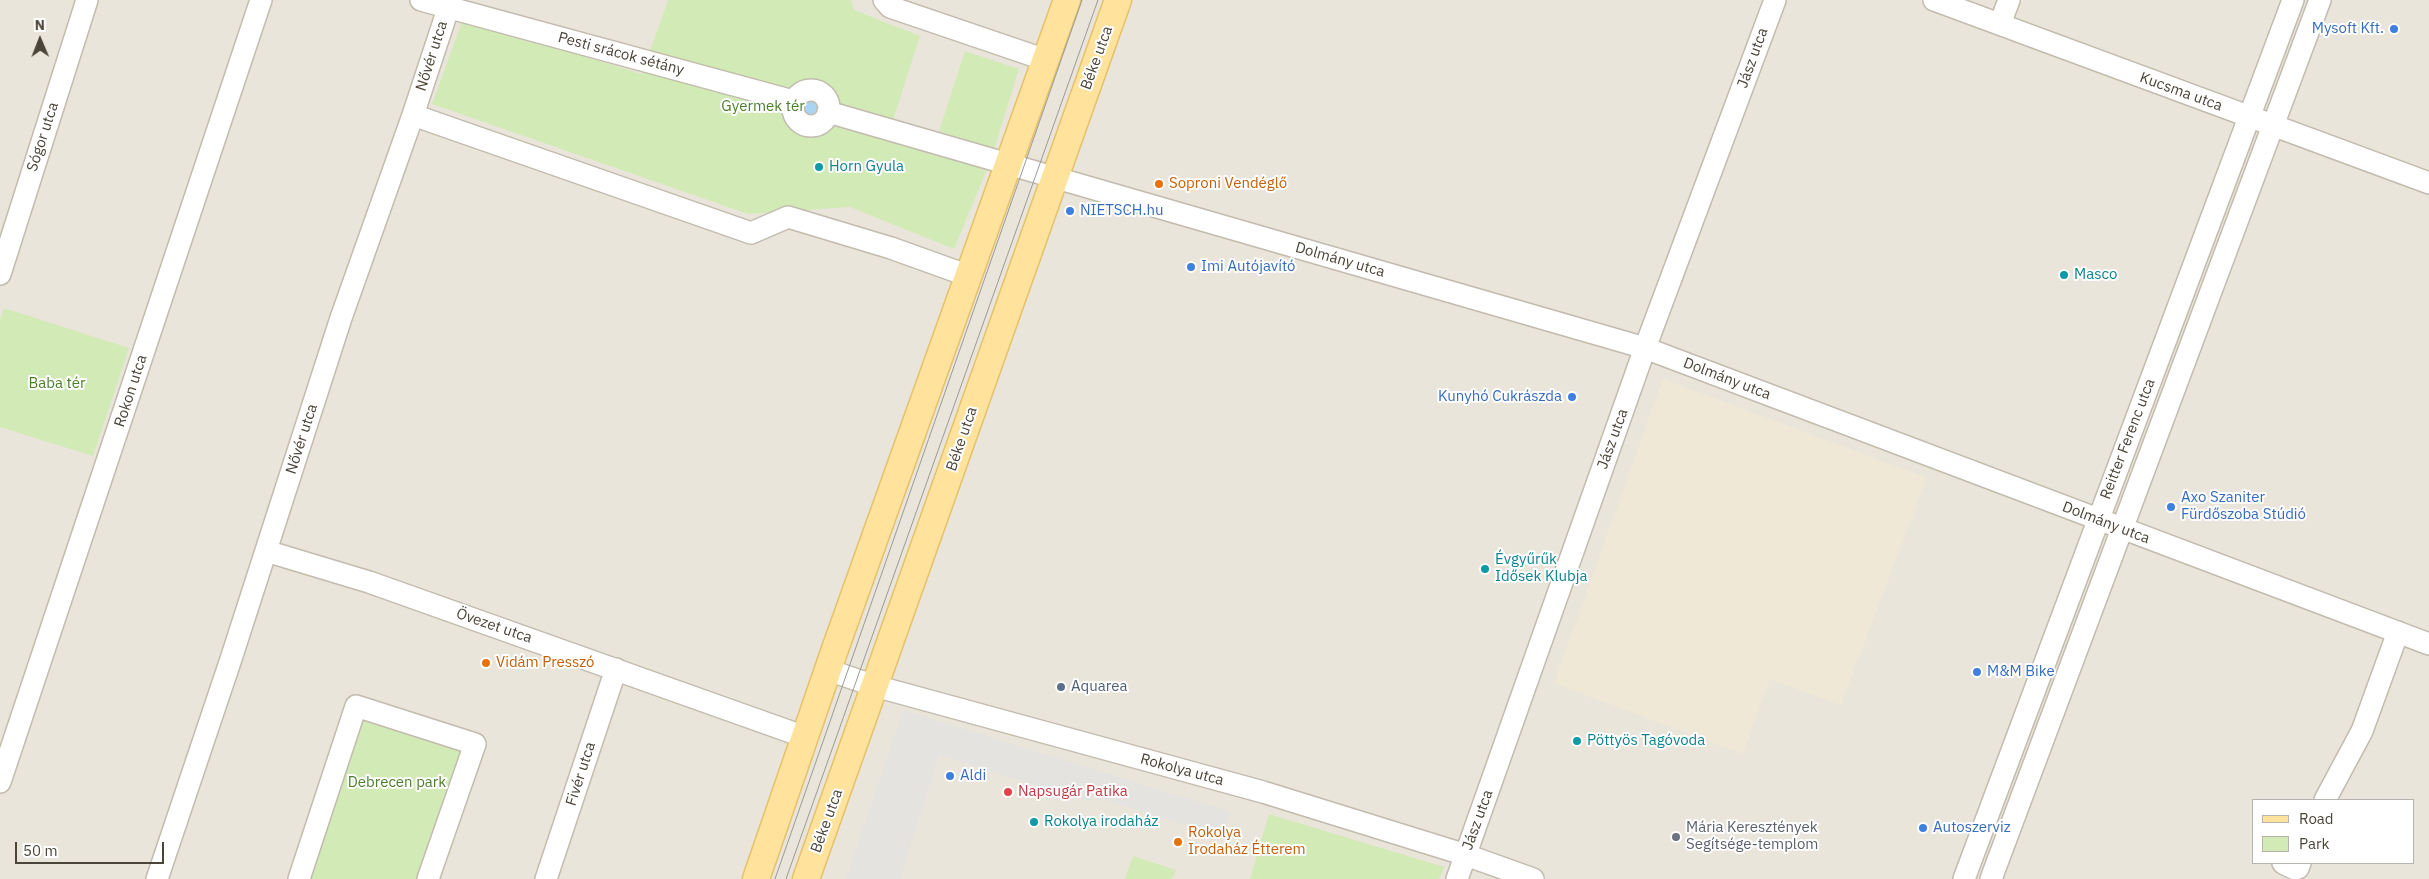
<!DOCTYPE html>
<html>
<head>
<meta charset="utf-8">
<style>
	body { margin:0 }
	#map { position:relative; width:2429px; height:879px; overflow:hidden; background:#f6f3ec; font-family:"IBM Plex Sans",sans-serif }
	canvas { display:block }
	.legend { position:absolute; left:2252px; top:799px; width:162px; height:65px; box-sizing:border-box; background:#fff; border:1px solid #b7b4b0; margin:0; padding:6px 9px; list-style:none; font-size:15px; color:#4b4439 }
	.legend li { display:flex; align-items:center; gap:10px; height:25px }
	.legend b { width:25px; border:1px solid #b7b4b0 }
	.north { position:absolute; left:15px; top:15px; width:50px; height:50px; -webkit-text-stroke:4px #fff; paint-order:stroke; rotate:359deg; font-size:14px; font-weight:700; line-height:20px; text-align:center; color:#4b4439 }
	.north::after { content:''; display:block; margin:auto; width:18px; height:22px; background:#4b4439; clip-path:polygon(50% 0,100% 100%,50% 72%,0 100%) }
	.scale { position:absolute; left:15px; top:842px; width:149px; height:22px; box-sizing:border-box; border:2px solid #4b4439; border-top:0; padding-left:6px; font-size:15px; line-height:18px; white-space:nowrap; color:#4b4439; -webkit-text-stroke:4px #fff; paint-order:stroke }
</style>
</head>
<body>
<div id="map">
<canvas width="2429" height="879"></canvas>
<ul class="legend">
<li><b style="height:6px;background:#ffe39c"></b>Road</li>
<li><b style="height:14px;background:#d2eab5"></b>Park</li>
</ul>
<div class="north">N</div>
<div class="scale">50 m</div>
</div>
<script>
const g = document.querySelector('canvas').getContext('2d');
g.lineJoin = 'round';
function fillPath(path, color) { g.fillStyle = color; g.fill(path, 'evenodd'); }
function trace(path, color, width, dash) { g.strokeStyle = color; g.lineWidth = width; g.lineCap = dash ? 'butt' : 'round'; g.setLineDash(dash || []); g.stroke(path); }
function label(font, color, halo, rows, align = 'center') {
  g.font = font + ' "IBM Plex Sans",sans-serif'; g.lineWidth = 4; g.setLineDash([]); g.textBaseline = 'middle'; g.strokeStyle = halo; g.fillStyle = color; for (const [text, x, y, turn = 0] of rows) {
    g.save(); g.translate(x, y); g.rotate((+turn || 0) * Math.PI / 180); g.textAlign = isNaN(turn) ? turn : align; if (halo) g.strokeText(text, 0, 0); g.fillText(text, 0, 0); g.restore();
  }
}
fillPath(new Path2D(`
	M0 0H2429V879H0ZM2253 800H2413V863H2253Z`), '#eae5da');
fillPath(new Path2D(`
	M1663 379 1927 478 1841 705 1770 679 1743 754 1554 683Z`), '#efe8d6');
fillPath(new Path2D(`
	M668 0H851L854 10 920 36 893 120 992 157 954 249 850 207 748 214 432 104 463 19 642 74Z
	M965 51 1019 69 994 149 939 131Z
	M4 308 129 348 93 456 0 427V320Z
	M356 706 475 744 427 879H299Z
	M1269 814 1444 867 1439 879H1250Z
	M1133 856 1176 870 1172 879H1125Z`), '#d2eab5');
fillPath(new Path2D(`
	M903 710 1231 812 1223 837 1092 796 1090 802 939 755 900 879H846Z`), '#e5e3e0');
fillPath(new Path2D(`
	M797 107a14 14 0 1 1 28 0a14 14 0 1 1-28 0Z`), '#a9d4f2');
const minor = new Path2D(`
	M421 0 793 101
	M884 0 890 7 1046 60
	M1934 0 2429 183
	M2000 24 2009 0
	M793 108a18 18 0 1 1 36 0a18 18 0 1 1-36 0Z
	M828 112 1645 348 2429 644
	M413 115 751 233 788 217 891 248 969 276
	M0 274 87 0
	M266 551 369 582 805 737
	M828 670 875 686 1263 792 1466 855 1533 879
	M0 782 261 0
	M2325 800 2362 731 2398 632
	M2283 863 2295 869 2298 868 2300 863
	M157 879 231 659 341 318 413 115 451 0
	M299 879 356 706 475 744 428 879
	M546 879 616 669
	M1457 879 1645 348 1775 0
	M1964 879 2293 0
	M1991 879 2320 0`);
const major = new Path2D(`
	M756 879 834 652 1067 0
	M806 879 1118 0`);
trace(minor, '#c2bbae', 24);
trace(major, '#e6c16a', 29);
trace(minor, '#fff', 21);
trace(major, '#ffe39c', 26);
trace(new Path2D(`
	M775 879 1082 0
	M786 879 1098 0`), '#9a9a9a', 1);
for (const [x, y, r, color] of [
	[2394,29,5,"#3f7fe0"],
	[819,167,5,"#0f9aa8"],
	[1159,184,5,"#e8710a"],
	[1070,211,5,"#3f7fe0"],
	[1191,267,5,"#3f7fe0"],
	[2064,275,5,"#0f9aa8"],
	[1572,397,5,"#3f7fe0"],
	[2171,507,5,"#3f7fe0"],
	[1485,569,5,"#0f9aa8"],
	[486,663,5,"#e8710a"],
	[1977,672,5,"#3f7fe0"],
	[1061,687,5,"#5c6f8a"],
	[1577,741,5,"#0f9aa8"],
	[950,776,5,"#3f7fe0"],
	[1008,792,5,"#e0444e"],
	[1034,822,5,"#0f9aa8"],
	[1923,828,5,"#3f7fe0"],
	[1676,837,5,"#6b7280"],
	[1178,842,5,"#e8710a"]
]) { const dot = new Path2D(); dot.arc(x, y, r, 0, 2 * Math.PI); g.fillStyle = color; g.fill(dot); trace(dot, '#fff', 2); }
label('15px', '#366cbe', '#fff', [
	["Mysoft Kft.",2384,29,"right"],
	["NIETSCH.hu",1080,211],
	["Imi Autójavító",1201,267],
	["Kunyhó Cukrászda",1562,397,"right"],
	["Axo Szaniter",2181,498],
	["Fürdőszoba Stúdió",2181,515],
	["M&M Bike",1987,672],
	["Aldi",960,776],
	["Autoszerviz",1933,828]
], 'left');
label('15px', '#4b4439', '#fff', [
	["Pesti srácok sétány",621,54,15],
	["Nővér utca",432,56,-72],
	["Béke utca",1097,58,-70],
	["Jász utca",1753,58,-70],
	["Kucsma utca",2181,92,20],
	["Sógor utca",43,137,-72],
	["Dolmány utca",1340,260,16],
	["Dolmány utca",1727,379,21],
	["Rokon utca",131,391,-72],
	["Nővér utca",302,439,-72],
	["Béke utca",962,439,-71],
	["Jász utca",1613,439,-70],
	["Reitter Ferenc utca",2128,439,-69],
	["Dolmány utca",2106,523,21],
	["Övezet utca",494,626,19],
	["Rokolya utca",1182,770,15],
	["Fivér utca",581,774,-72],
	["Jász utca",1478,820,-70],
	["Béke utca",827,821,-70]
]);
label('15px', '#4a7f2a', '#fff', [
	["Gyermek tér",763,107],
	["Baba tér",57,384],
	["Debrecen park",397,783]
]);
label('15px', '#0d838f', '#fff', [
	["Horn Gyula",829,167],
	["Masco",2074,275],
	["Évgyűrűk",1495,560],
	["Idősek Klubja",1495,577],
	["Pöttyös Tagóvoda",1587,741],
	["Rokolya irodaház",1044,822]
], 'left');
label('15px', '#c56008', '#fff', [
	["Soproni Vendéglő",1169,184],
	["Vidám Presszó",496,663],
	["Rokolya",1188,833],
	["Irodaház Étterem",1188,850]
], 'left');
label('15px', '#4e5e75', '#fff', [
	["Aquarea",1071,687]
], 'left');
label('15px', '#be3a42', '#fff', [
	["Napsugár Patika",1018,792]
], 'left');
label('15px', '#5b616d', '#fff', [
	["Mária Keresztények",1686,828],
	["Segítsége-templom",1686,845]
], 'left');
</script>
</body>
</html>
